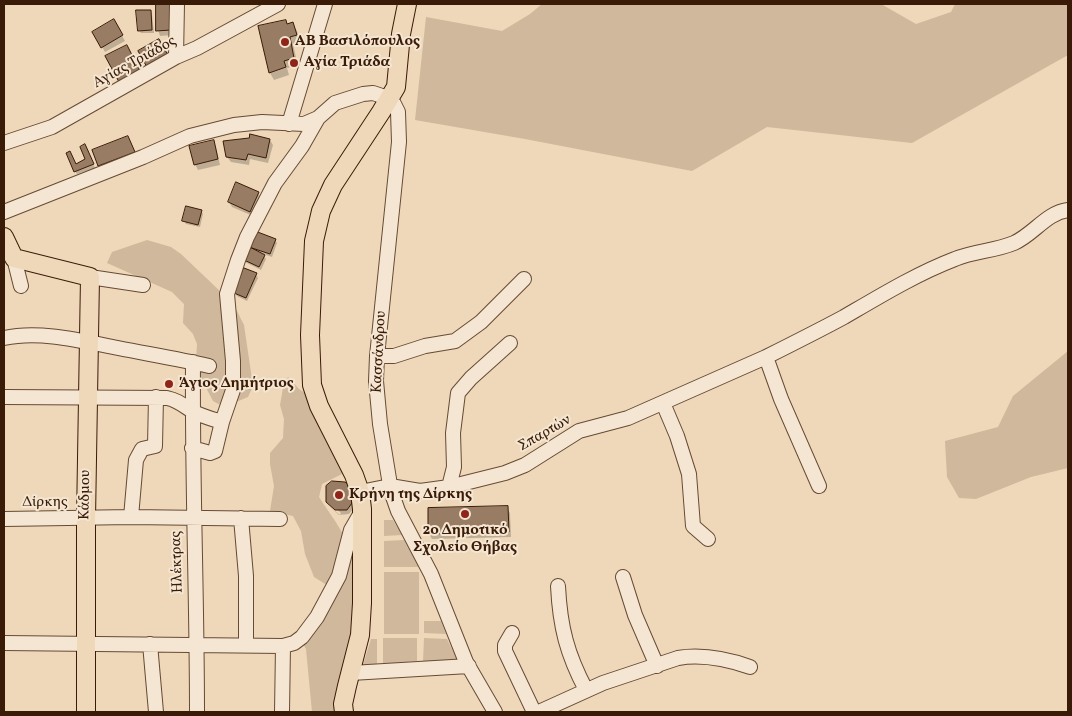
<!DOCTYPE html>
<html>
<head>
<meta charset="utf-8">
<style>
	body { margin:0 }
	#map { position:relative; width:1072px; height:716px; overflow:hidden; background:#eed8b9; font-family:Vollkorn,serif }
	canvas { display:block }
	.frame { position:absolute; inset:0; border:5px solid #3a1b07; pointer-events:none }
</style>
</head>
<body>
<div id="map">
<canvas width="1072" height="716"></canvas>
<div class="frame"></div>
</div>
<script>
const g = document.querySelector('canvas').getContext('2d');
g.lineJoin = 'round';
function fillPath(path, color) { g.fillStyle = color; g.fill(path, 'evenodd'); }
function trace(path, color, width, dash) { g.strokeStyle = color; g.lineWidth = width; g.lineCap = dash ? 'butt' : 'round'; g.setLineDash(dash || []); g.stroke(path); }
function label(font, color, halo, rows, align = 'center') {
  g.font = font + ' Vollkorn,serif'; g.lineWidth = 4; g.setLineDash([]); g.textBaseline = 'middle'; g.strokeStyle = halo; g.fillStyle = color; for (const [text, x, y, turn = 0] of rows) {
    g.save(); g.translate(x, y); g.rotate((+turn || 0) * Math.PI / 180); g.textAlign = isNaN(turn) ? turn : align; if (halo) g.strokeText(text, 0, 0); g.fillText(text, 0, 0); g.restore();
  }
}
fillPath(new Path2D(`
	M542 4H768L769 5 783 4H881L916 24 951 12 955 4H1068V55L912 143 767 127 692 171 525 139 415 120 426 17 502 31 530 14Z
	M147 240 171 247 181 254 223 294 237 311 244 325 253 386 248 397 224 407 213 401 202 380 196 360 197 344 193 334 183 323 184 304 172 292 107 263 112 252Z
	M1068 351V468L1031 477 976 499 959 498 947 477 945 441 998 427 1013 396Z
	M288 377 299 389 305 393 343 468 342 474 322 484 319 497C331 516 348 536 352 558 358 582 355 621 349 645 343 666 334 690 335 712H312L306 649 302 642 338 592 314 577 305 554 301 531 293 516 270 511 274 486 270 464V453L283 438 284 419 280 405 283 388Z
	M384 520H393L402 535 384 536Z
	M404 540 419 567H384V541Z
	M384 572H419V634H384Z
	M424 621H441L446 634 424 633Z
	M383 638H417V661L383 664Z
	M424 638 447 639 457 659 423 662Z
	M371 639H377V664L363 665Z`), '#cfb89b');
fillPath(new Path2D(`
	M170 4 173 9V35L160 36 158 30Z
	M151 11 152 14 154 33H141L139 30Z
	M114 21 125 41 105 52 94 32Z
	M293 24 297 31 300 43 293 44 298 66 287 68 289 75 274 80 270 73 287 25Z
	M270 140 273 145 268 163 250 159 249 165 231 162 227 157Z
	M213 142 216 147 220 165 198 170 195 164Z
	M131 143 136 157 102 171 93 151Z
	M86 149 95 168 77 174 75 171 76 165 86 159Z
	M258 193 261 198 253 216 232 207 229 202Z
	M201 211 203 214 200 227 186 224 184 221Z
	M256 233 275 240 277 243 272 257 263 254 266 259 261 270 245 262 243 259Z
	M256 274 258 278 247 301 237 296 235 293Z
	M351 488 354 508 349 514 339 515 330 507 340 515 341 513 328 502Z
	M507 508 510 513 511 537 432 539 429 534Z`), '#0003');
const building = new Path2D(`
	M156 4H170L171 30 156 31Z
	M136 10H151L152 30 138 31Z
	M114 19 123 35 101 48 92 32Z
	M286 20 287 24 293 22 297 35 290 37 294 58 284 61 286 67 269 73 258 26Z
	M159 39 169 57 148 69 138 51Z
	M127 45 140 71 119 82 105 56Z
	M250 134 270 139 266 158 248 154 246 160 226 157 223 141 249 138Z
	M128 136 135 152 98 166 92 150Z
	M214 140 218 159 194 165 189 146Z
	M85 144 94 164 74 172 66 153 70 151 76 164 85 159 80 147Z
	M236 182 259 192 250 212 228 202Z
	M186 206 202 210 198 225 182 221Z
	M255 231 276 239 270 254 249 247Z
	M248 246 265 255 259 267 242 259Z
	M244 268 257 273 246 298 234 293Z
	M332 481 345 482 352 487V503L347 510H335L326 502V486Z
	M508 506 509 532 428 534V508Z`);
fillPath(building, '#987d64');
trace(building, '#3a1b07', 1);
const minor = new Path2D(`
	M176 57 177 4
	M289 124 325 4
	M4 143 52 127 176 57 197 48 278 4
	M4 212 143 157 190 136 234 125 262 122 304 124 318 118 335 103 363 94 373 93 382 96 389 99 394 104 398 112 399 142 377 356 376 381 380 424 391 491 398 511 431 574 466 662 495 712
	M14 258 21 286
	M90 277 143 285
	M4 338C40 330 82 341 118 348 148 354 178 359 209 366
	M377 356H394L425 346 455 341 481 322 524 279
	M193 362C192 479 197 596 197 712
	M4 397 167 398C177 400 183 405 192 411 201 416 212 419 222 422
	M663 403 677 436 689 474 693 526 708 539
	M192 448 210 453 215 451 222 422 233 390V361L227 294 238 260 247 237 275 183 302 146 318 118
	M819 486 781 399 766 357C792 344 818 331 844 317 880 296 916 274 955 259 974 251 995 251 1014 243 1034 234 1046 213 1068 210
	M449 487 454 467 453 433 458 393 471 378 510 343
	M360 492 390 486 420 491 449 487 505 473 525 465 579 431 628 418 766 357
	M131 517 136 460 142 449 155 446 156 397
	M241 518 246 576V645
	M4 519 131 517 280 519
	M623 577 635 615 657 666
	M558 586C560 627 567 654 586 690
	M512 633 505 645V651L534 712
	M4 643 283 646 294 643 302 637 317 617 339 576 351 530 362 511
	M150 644 156 712
	M351 673 469 666
	M282 712 283 646
	M539 712 603 683 678 658C702 654 727 659 750 667`);
const major = new Path2D(`
	M4 237 14 258 90 277 86 519V712
	M344 712 343 704 347 686 360 635 362 603V509L360 492 354 475 319 406 312 385 310 335 314 241 321 211 333 185 381 112 396 87 401 34 407 4`);
trace(minor, '#674a34', 16);
trace(major, '#3a1b07', 20);
trace(minor, '#f4e6d2', 14);
trace(major, '#eed8b9', 18);
for (const [x, y, r, color] of [
	[285,42,5,"#8f2418"],
	[294,63,5,"#8f2418"],
	[169,384,5,"#8f2418"],
	[339,495,5,"#8f2418"],
	[465,514,5,"#8f2418"]
]) { const dot = new Path2D(); dot.arc(x, y, r, 0, 2 * Math.PI); g.fillStyle = color; g.fill(dot); trace(dot, '#f4e6d2', 2); }
label('bold 15px', '#3a1b07', '#f4e6d2', [
	["ΑΒ Βασιλόπουλος",295,42],
	["Αγία Τριάδα",304,63],
	["Άγιος Δημήτριος",179,384],
	["Κρήνη της Δίρκης",349,495],
	["2ο Δημοτικό",465,531,"center"],
	["Σχολείο Θήβας",465,548,"center"]
], 'left');
label('15px', '#3a1b07', '#f4e6d2', [
	["Αγίας Τριάδος",135,63,-29],
	["Κασσάνδρου",380,352,-87],
	["Σπαρτών",545,434,-30],
	["Κάδμου",86,495,-89],
	["Δίρκης",45,503],
	["Ηλέκτρας",178,562,-92]
]);
</script>
</body>
</html>
